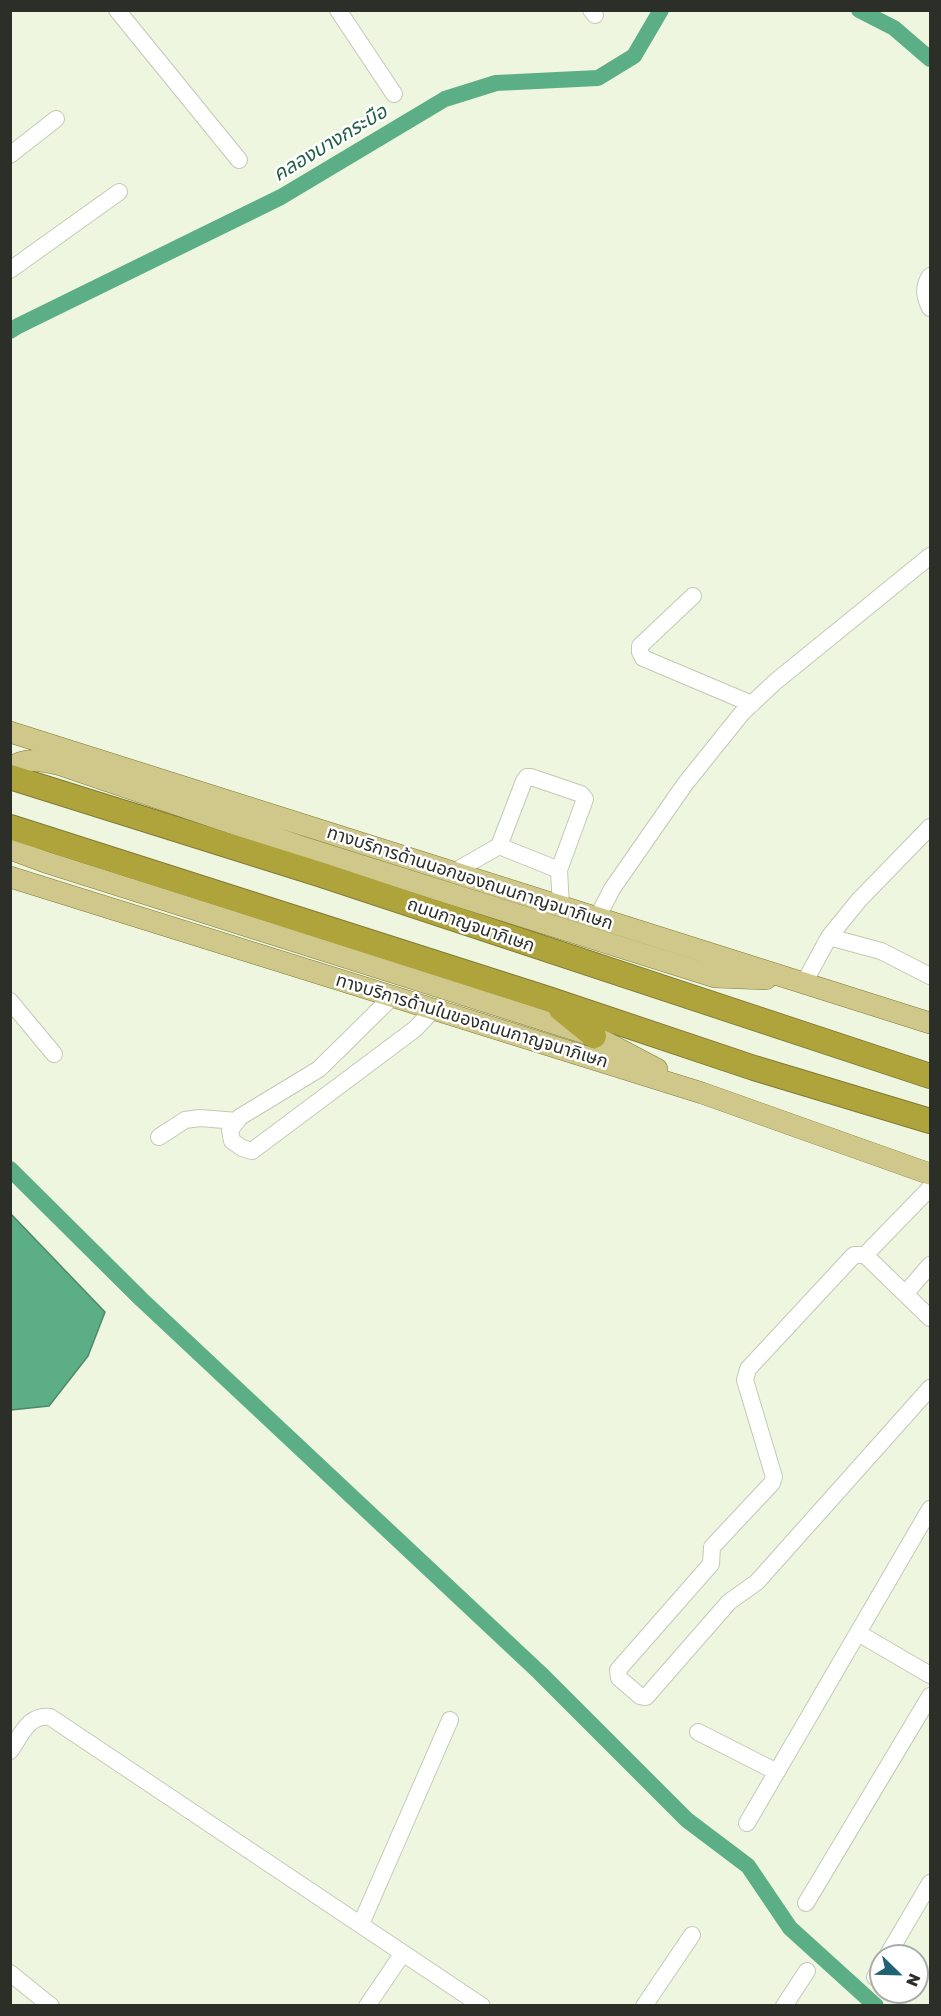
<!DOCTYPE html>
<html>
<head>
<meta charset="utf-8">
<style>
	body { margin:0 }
	#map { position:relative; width:941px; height:2016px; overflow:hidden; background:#eef6df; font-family:"Golos Text",sans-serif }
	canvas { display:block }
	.frame { position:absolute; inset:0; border:12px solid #2c2f27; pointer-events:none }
	.north { position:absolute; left:869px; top:1944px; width:60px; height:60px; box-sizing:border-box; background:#fff; border:2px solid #abaca9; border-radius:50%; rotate:113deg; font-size:16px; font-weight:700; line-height:24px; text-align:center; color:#2c2f27 }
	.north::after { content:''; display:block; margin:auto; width:21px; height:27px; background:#1f6375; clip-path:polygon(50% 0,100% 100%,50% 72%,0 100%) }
</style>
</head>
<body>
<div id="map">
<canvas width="941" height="2016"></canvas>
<div class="frame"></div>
<div class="north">N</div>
</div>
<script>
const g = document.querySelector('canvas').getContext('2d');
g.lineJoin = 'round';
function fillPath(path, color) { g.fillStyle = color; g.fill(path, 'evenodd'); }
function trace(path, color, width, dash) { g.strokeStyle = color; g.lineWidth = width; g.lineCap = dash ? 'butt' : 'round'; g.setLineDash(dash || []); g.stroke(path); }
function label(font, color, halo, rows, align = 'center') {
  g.font = font + ' "Golos Text","Noto Sans Thai",sans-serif'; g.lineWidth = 5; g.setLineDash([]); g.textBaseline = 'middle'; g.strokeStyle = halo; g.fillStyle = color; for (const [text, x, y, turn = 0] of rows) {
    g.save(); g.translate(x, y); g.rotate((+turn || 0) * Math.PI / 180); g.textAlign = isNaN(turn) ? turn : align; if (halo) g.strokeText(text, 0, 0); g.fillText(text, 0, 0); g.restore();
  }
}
const water = new Path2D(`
	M10 1213 105 1312 88 1356 49 1406 11 1410Z`);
fillPath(water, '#5cae87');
trace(water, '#4e886a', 1.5);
trace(new Path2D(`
	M859 10 894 28 930 59
	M10 331 18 326 281 197 445 99 496 83 598 78 634 56 661 10
	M10 1169 141 1299 540 1673 687 1820 748 1866 790 1928 876 2006`), '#5cae87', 16);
const minor = new Path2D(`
	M117 10 239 160
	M338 10 394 94
	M591 10 595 15
	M10 155 56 119
	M10 270 119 192
	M930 276C923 287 924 296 930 308
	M693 596 640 646V652L643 658 752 704
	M499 846 559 870
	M452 873 499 846 524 781 527 777H531L581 794 585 799 559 870 561 907
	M597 918 612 889 685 784 742 713 775 682 930 556
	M829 937 881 951 930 976
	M804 983 829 937 859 900 930 827
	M392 997 319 1069 240 1117 230 1130 232 1141 242 1148 252 1151 415 1029 433 1010
	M10 1001 54 1054
	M159 1137 185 1120 200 1118 237 1121
	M865 1255 930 1188
	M905 1294 930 1265
	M930 1318 865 1255H854L748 1369 745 1380 774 1477 772 1483 712 1547 711 1564 618 1670 619 1678 640 1696 646 1697 729 1602 757 1582 930 1388
	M858 1633 930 1675
	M698 1732 777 1772
	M10 1751C21 1736 28 1714 50 1717L482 2006
	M747 1823 930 1509
	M806 1903 930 1696
	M361 1924 450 1720
	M887 1956 930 1883
	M10 1973 51 2006
	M875 1977 881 1966
	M367 2006 403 1953
	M644 2006 692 1935
	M784 2006 807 1971`);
const major = new Path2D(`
	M10 732 930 1023
	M10 768C26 756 44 761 61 765L299 846 715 977 766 979
	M10 849 45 862 594 1036 657 1069
	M10 877 702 1093 930 1174`);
const highway = new Path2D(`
	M10 777 319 874 930 1076
	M10 827 548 999 754 1068 930 1121
	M561 1009 594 1036`);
trace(minor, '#c2cab4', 18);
trace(major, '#817a35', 22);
trace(highway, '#817a35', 26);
trace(minor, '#fff', 16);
trace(major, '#cfc88a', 21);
trace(highway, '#afa33c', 24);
label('18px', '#2c2f27', '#fff', [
	["ทางบริการด้านนอกของถนนกาญจนาภิเษก",470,878,18],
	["ถนนกาญจนาภิเษก",471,925,19],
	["ทางบริการด้านในของถนนกาญจนาภิเษก",472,1021,17]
]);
label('italic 20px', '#215f44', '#fff', [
	["คลองบางกระบือ",330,143,-31]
]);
</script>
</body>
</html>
